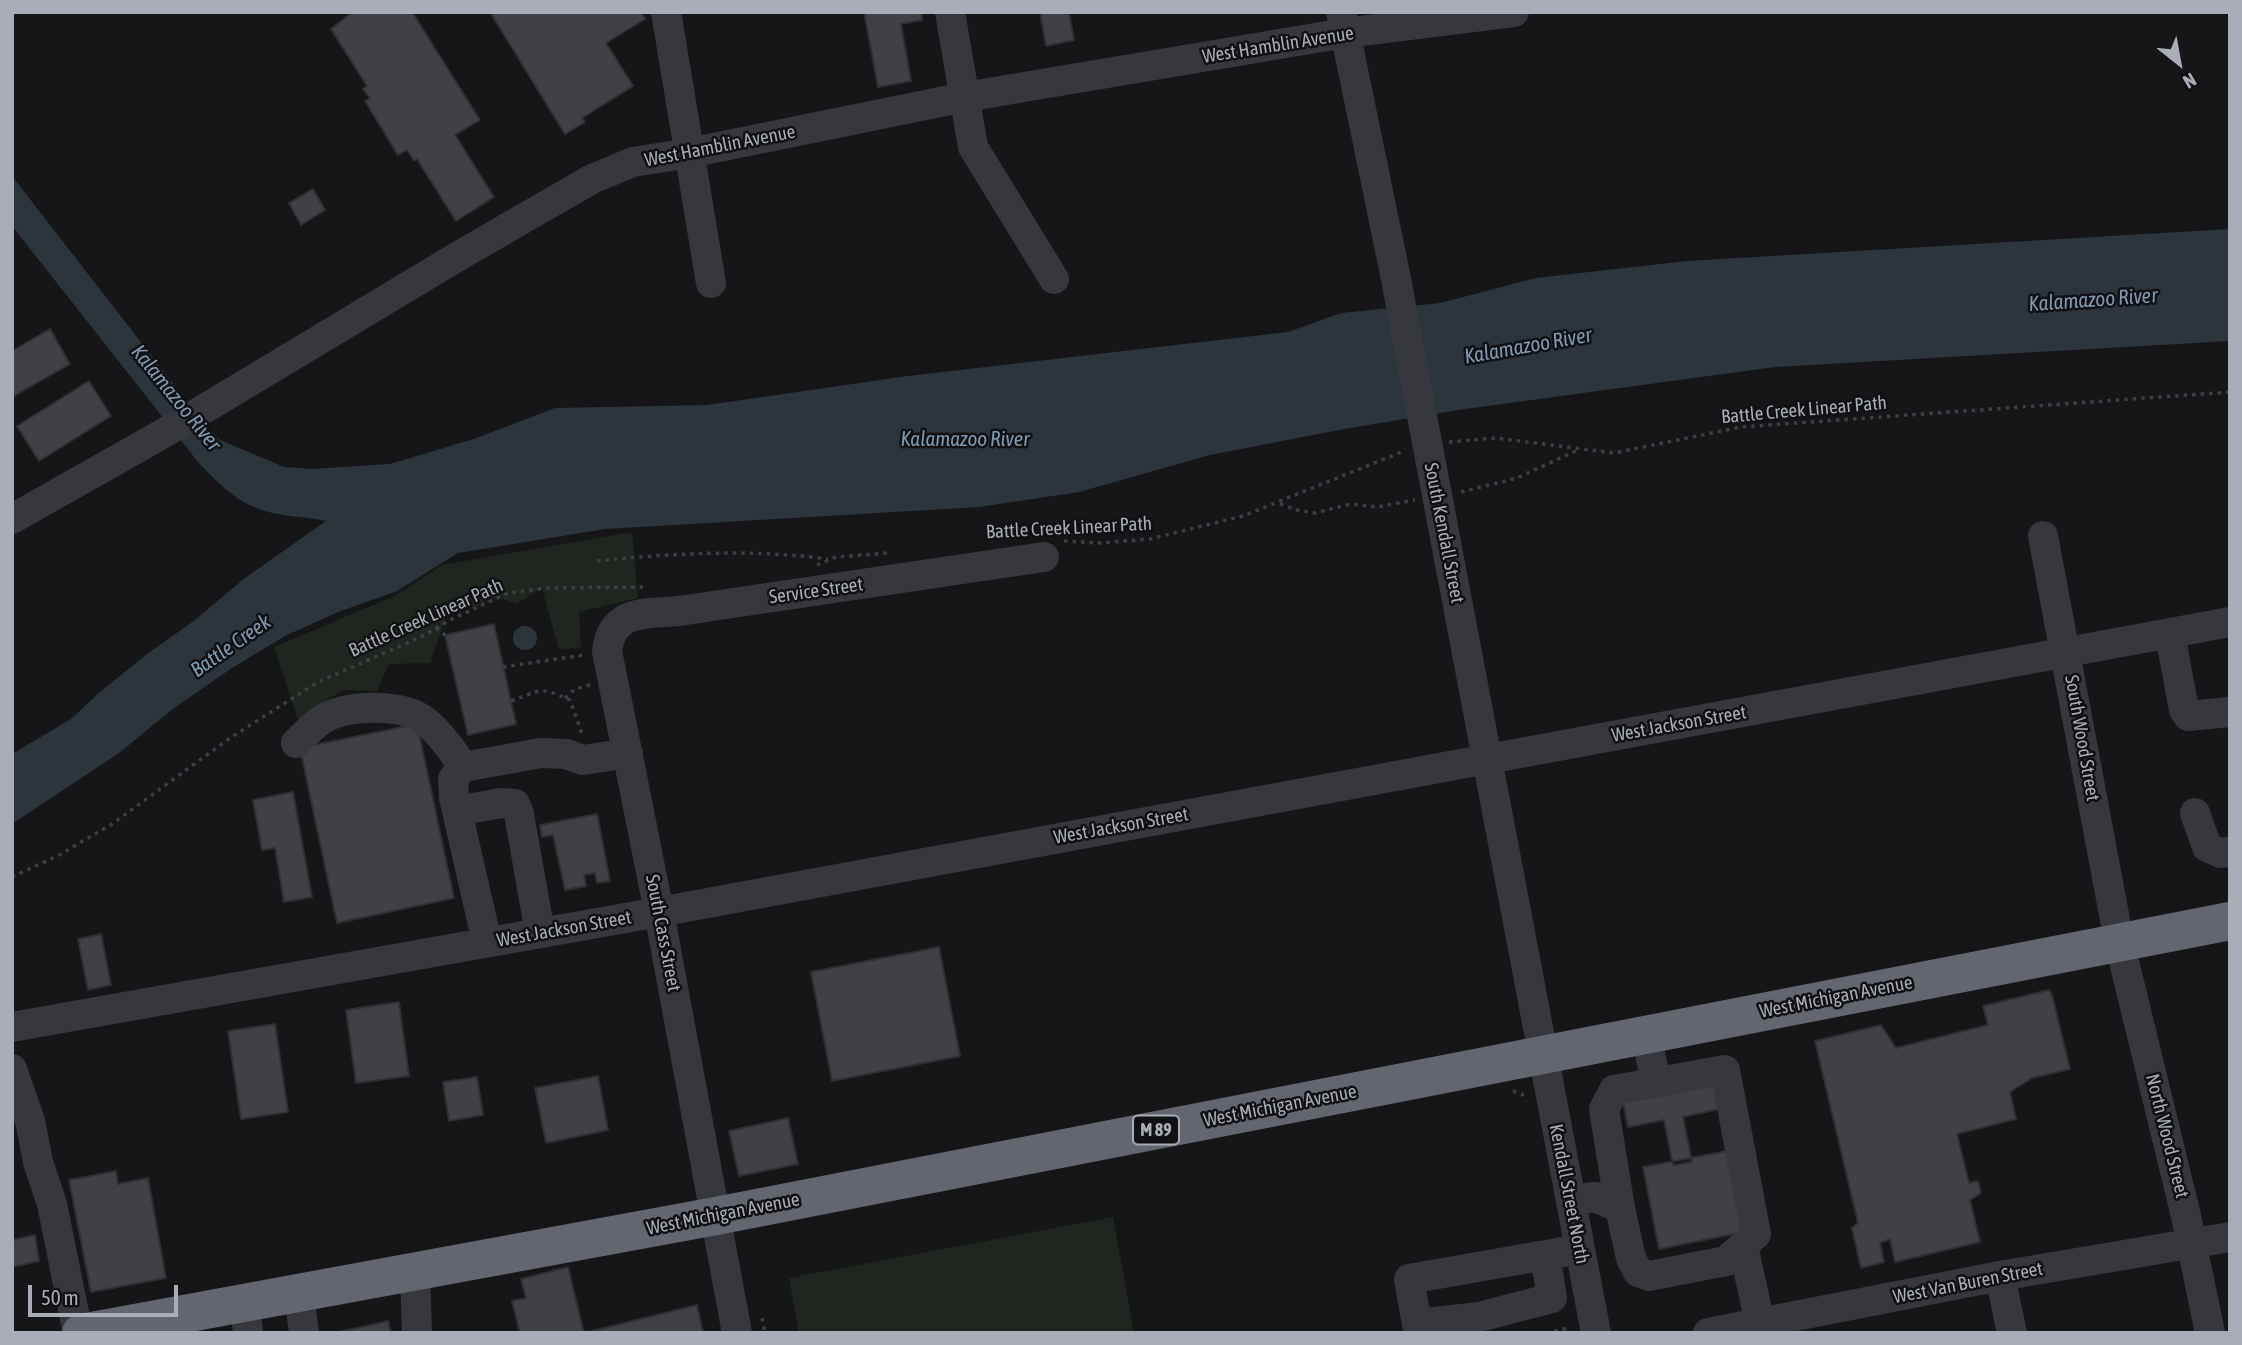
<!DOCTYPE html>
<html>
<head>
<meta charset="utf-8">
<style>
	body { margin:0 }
	#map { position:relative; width:2242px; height:1345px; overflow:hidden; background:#161618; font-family:"Asap Condensed",sans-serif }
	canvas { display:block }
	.frame { position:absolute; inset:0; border:14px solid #a8adb8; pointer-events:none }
	.north { position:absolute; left:2144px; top:28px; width:70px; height:70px; -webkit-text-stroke:5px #111113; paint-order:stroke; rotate:149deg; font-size:19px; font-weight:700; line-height:28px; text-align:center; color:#a8adb8 }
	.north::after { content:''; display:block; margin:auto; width:24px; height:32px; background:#a8adb8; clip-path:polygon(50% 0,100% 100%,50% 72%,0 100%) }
	.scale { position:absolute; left:28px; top:1285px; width:150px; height:32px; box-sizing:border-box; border:4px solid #a8adb8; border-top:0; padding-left:9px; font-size:21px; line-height:24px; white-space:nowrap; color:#a8adb8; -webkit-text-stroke:5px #111113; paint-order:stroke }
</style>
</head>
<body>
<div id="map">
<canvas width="2242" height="1345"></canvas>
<div class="frame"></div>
<div class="north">N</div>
<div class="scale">50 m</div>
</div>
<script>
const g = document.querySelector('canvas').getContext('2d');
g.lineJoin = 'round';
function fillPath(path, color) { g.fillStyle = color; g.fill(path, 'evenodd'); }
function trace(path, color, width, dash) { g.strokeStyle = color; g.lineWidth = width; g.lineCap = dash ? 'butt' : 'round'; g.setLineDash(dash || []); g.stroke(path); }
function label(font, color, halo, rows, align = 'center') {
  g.font = font + ' "Asap Condensed",sans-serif'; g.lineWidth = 5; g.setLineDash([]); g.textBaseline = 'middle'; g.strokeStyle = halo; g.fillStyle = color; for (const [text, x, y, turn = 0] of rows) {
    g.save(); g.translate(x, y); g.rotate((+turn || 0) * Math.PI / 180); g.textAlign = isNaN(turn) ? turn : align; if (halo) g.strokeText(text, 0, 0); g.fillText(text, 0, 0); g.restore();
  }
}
fillPath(new Path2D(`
	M632 532 638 598 579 612 581 647 559 650 542 588 516 604 499 597 446 617 430 663 389 664 377 691 343 690 298 719 274 647 397 595 442 565Z
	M1113 1217 1134 1333H799L789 1278Z`), '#1e261f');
fillPath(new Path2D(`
	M12 176 206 426 220 440 284 467 312 469 390 464 474 439 555 408 707 405 908 376 1288 332 1341 313 1440 303 1536 278 1687 261 2230 229V341L1775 367 1458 410 1344 429 1210 455 1079 492 979 507 605 529 458 553 397 591 338 612 285 636 232 668 174 708 119 753 12 824V754L71 719 100 692 147 654 195 620 245 578 326 521C302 516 277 517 254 507 232 498 214 479 198 462L12 226Z
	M513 638a12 12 0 1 1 24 0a12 12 0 1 1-24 0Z`), '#2c353c');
const building = new Path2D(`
	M353 12H412L480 120 455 135 494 197 456 221 417 159 414 161 407 150 398 155 365 101 370 98 363 89 367 86 331 29Z
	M490 12H641L645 19 606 43 633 86 582 118 585 122 565 134Z
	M864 12H921L922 20 901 24 911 81 878 87Z
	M1040 12H1069L1074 40 1046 46Z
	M313 189 325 210 301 225 289 203Z
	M50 329 70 364 12 397V351Z
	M89 381 111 416 39 461 17 426Z
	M494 624 516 724 468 735 445 635Z
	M417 724 454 898 337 923 300 748Z
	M293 792 312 897 284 902 275 848 262 850 253 800Z
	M597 814 610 881 597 883 595 873 584 875 586 886 565 890 553 835 542 837 540 825Z
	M101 934 111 985 88 990 78 939Z
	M939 947 960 1056 832 1081 811 972Z
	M2049 990 2052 995 2070 1069 2032 1078 2010 1092 2016 1119 1957 1134 1969 1183 1978 1181 1981 1193 1970 1200 1980 1242 1895 1262 1890 1239 1880 1243 1884 1262 1861 1268 1852 1228 1858 1223 1815 1041 1881 1025 1896 1048 1988 1025 1983 1006Z
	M399 1002 409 1076 356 1083 346 1010Z
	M275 1024 288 1112 241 1119 228 1031Z
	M598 1076 608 1130 546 1143 535 1088Z
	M477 1077 483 1115 449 1121 443 1082Z
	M1713 1079 1719 1109 1683 1117 1692 1162 1673 1165 1664 1120 1628 1127 1622 1097Z
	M788 1118 798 1164 739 1176 729 1131Z
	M1727 1151 1743 1232 1659 1249 1643 1167Z
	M116 1171 118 1184 148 1178 166 1278 91 1292 69 1180Z
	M35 1235 39 1261 12 1267V1240Z
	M568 1267 584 1333 697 1305 703 1333H520L512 1301 526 1298 521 1279Z
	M388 1321 391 1333H339V1332Z`);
fillPath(building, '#404145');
trace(building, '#303034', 2);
trace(new Path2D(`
	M1449 442 1496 438 1614 453 1741 427 2230 392
	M1461 492 1517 478 1578 450
	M1280 504 1297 510 1315 513 1350 504 1377 507 1415 500
	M1064 541 1099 543 1150 539 1243 516 1404 451
	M597 561C673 553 752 549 828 559
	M817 565 836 557 888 553
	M436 628 445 635
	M503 667 584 655
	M565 698 575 689 590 685
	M511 701C542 690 539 686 570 700L582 734
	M12 877 59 855 112 824 230 738 318 682 421 637 452 619 508 593 548 588 647 587
	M1513 1091 1522 1094 1525 1101
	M762 1318 765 1333
	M1546 1333 1568 1328 1567 1325`), '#3d3f44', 3.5, [3.5, 5]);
trace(new Path2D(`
	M666 12 711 283
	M950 12 973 147 1054 279
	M1341 12 1395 274
	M1433 474 1596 1333
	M12 519 164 433 462 254 592 179 633 162 689 153 965 97 1345 33 1514 12
	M2043 536 2119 941 2186 1216 2210 1333
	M2170 634 2184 710 2188 716 2230 712
	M296 743C305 735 314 723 325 718 349 705 403 703 425 721 440 733 453 751 463 767
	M457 811 501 803 515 804 519 814 540 933
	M2195 813 2207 847 2220 853 2230 852
	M487 942 454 798 453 779 463 767 541 753 566 754 583 760 628 753
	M12 1027 659 912 2230 622
	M1646 1035 1656 1082
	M12 1069 30 1121 38 1162 52 1204 78 1333
	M1571 1200 1595 1197 1620 1208 1631 1258 1638 1272 1649 1276 1726 1261 1756 1234 1725 1070 1614 1090 1604 1109 1620 1208
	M1743 1246 1760 1323
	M1545 1255 1552 1298 1479 1317 1417 1324 1409 1279 1580 1249
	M415 1271 417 1333
	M2000 1276 2012 1333
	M299 1293 304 1333
	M245 1303 248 1333
	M737 1333 659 912 607 651C612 609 645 614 679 611L1044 557
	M1708 1333 2000 1276 2230 1237`), '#37383d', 30);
trace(new Path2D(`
	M81 1333 716 1216 2230 921`), '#63666e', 38);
trace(new Path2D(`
	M1395 274 1433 474`), '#37383d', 30);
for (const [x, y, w] of [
	[1156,1130,46]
]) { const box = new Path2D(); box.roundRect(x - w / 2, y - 14.5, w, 29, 5); g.fillStyle = '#111113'; g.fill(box); trace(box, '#a8adb8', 2); }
label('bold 18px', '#a8adb8', null, [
	["M 89",1156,1130]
]);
label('19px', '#a8adb8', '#111113', [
	["West Hamblin Avenue",1278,45,-9],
	["West Hamblin Avenue",720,146,-11],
	["Battle Creek Linear Path",1804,410,-5],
	["Battle Creek Linear Path",1069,528,-3],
	["South Kendall Street",1444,533,79],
	["Service Street",816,591,-8],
	["Battle Creek Linear Path",426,618,-24],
	["West Jackson Street",1679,724,-10],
	["South Wood Street",2082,738,80],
	["West Jackson Street",1121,826,-10],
	["West Jackson Street",564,929,-10],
	["South Cass Street",663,933,79],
	["West Michigan Avenue",1836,997,-11],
	["West Michigan Avenue",1280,1106,-11],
	["North Wood Street",2167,1136,76],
	["Kendall Street North",1569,1194,79],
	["West Michigan Avenue",723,1214,-11],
	["West Van Buren Street",1968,1283,-11]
]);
label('italic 21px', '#7f9bb3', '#111113', [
	["Kalamazoo River",2093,300,-4],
	["Kalamazoo River",1528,346,-10],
	["Kalamazoo River",176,398,51],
	["Kalamazoo River",965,439],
	["Battle Creek",231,646,-35]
]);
</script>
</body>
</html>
